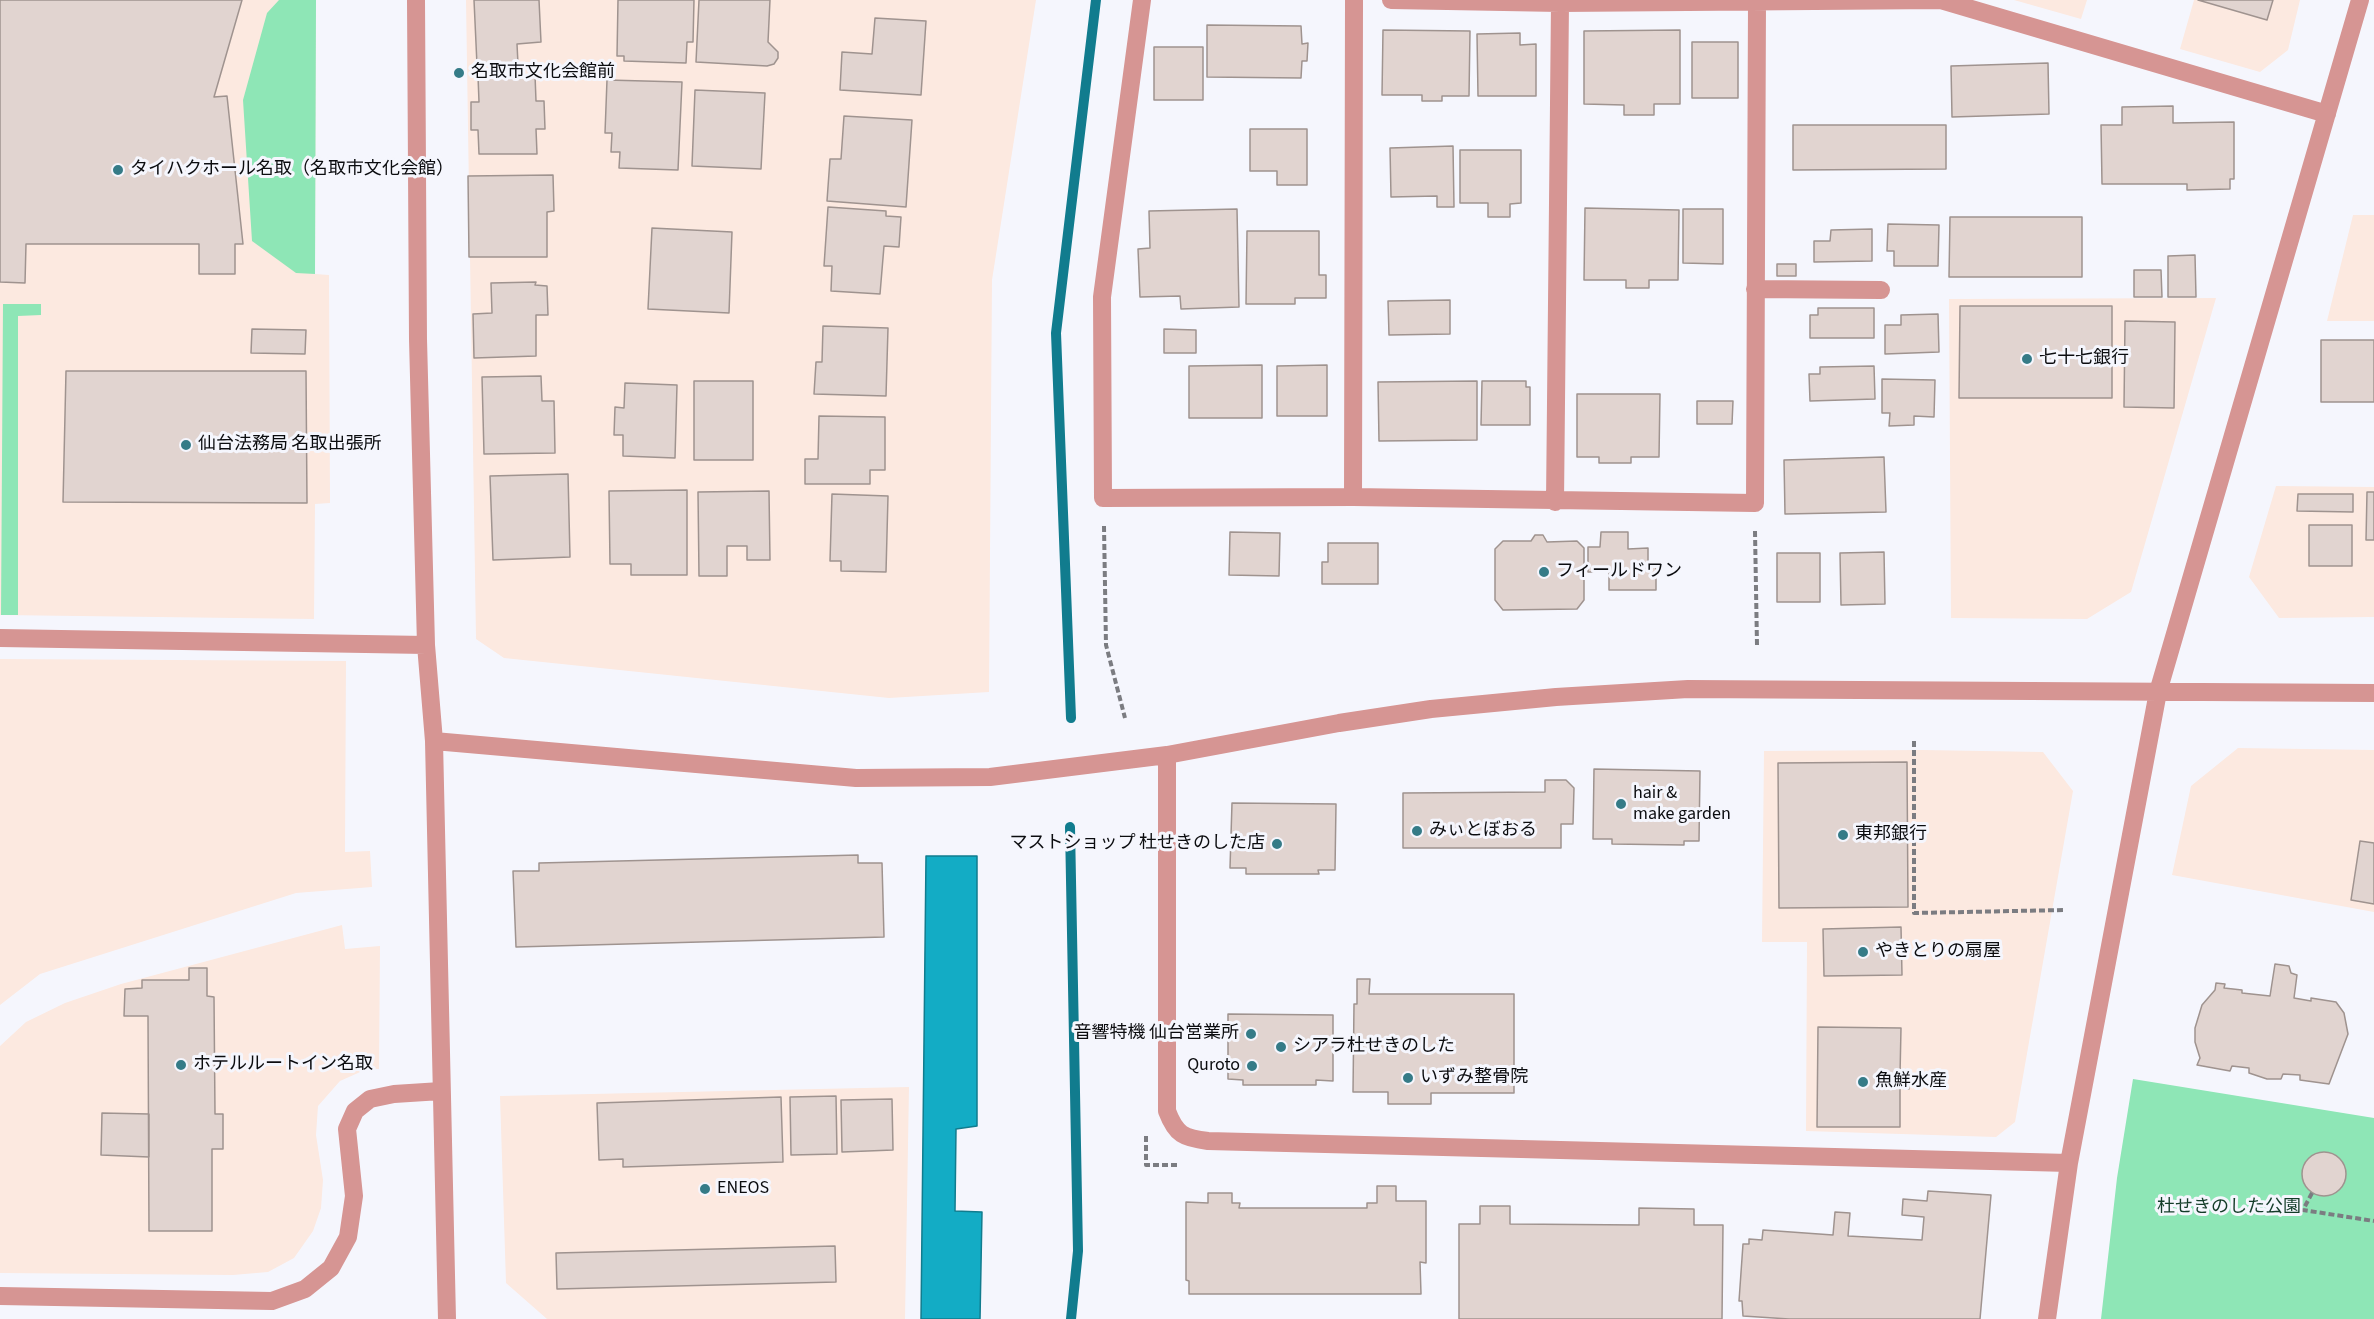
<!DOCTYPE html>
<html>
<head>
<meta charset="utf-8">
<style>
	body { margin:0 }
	canvas { display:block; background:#f5f6fd }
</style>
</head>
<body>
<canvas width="2374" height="1319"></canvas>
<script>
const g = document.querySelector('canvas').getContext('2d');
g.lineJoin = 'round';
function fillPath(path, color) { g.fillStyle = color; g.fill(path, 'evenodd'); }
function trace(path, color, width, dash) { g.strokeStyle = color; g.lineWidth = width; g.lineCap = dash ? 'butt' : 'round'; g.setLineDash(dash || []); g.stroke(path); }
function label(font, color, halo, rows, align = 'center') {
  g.font = font + ' "Source Sans 3","Noto Sans JP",sans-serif'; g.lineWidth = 6; g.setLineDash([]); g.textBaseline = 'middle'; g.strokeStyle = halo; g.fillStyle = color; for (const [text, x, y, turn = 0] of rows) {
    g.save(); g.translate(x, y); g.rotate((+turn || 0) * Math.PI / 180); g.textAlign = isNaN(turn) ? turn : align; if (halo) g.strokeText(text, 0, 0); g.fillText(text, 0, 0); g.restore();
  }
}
fillPath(new Path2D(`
	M0 0H316L315 274 329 275 330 503 315 504 314 619 0 615Z
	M466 0H1036L992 280 989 692 889 698 504 658 476 639Z
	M2014 0H2087L2081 19Z
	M2194 0H2300L2288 50 2260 72 2180 49Z
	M2353 215H2374V321H2327Z
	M2216 298 2131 592 2087 619 1951 618 1949 299Z
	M2276 486 2374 487V617L2279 618 2249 577Z
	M0 659 346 661 345 852 370 851 372 887 296 893 40 974 0 1005Z
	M2238 748 2374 750V912L2172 875 2191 786Z
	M1922 750 2043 752 2073 791 2015 1122 1996 1137 1806 1131 1807 942H1762L1764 751Z
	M342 925 345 949 380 946 379 1069H367L340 1081 318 1106 316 1135 323 1180 321 1208 313 1231 294 1258 268 1272 233 1275 0 1273V1046L26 1022 65 1003 121 984Z
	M909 1087 905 1319H547L506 1283 500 1096Z`), '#fce9e0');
fillPath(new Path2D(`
	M279 0H316L315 274 296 273 252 241 243 100 267 13Z
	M3 304H41V315L18 316V615H1Z
	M2133 1079 2374 1118V1319H2101L2117 1178Z`), '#8ee6b6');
const water = new Path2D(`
	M926 856H977V1126L956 1129 955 1211 982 1212 980 1319H921Z`);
fillPath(water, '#13acc5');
trace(water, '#117c8e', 1.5);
trace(new Path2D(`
	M1071 718 1056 333 1096 0
	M1070 827 1078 1251 1071 1319`), '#117c8e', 10);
const building = new Path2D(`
	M0 0H242L214 97 227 96 243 244H235V274H199V244H26L25 283 0 282Z
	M474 0H539L541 42 517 44 518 64 477 65Z
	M618 0H694L693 42H687L686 63 624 61V56H617Z
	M699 0H770L768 42 778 52V58L774 64 767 66 696 62Z
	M2198 0H2273L2267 20Z
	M875 18 926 21 921 95 840 90 842 52 872 54Z
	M1207 25 1301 26 1302 44 1308 43 1307 61H1302L1301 78 1207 77Z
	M1383 30 1470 31 1469 96H1442V101H1422V95H1382Z
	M1680 30V104H1654V115H1624V105L1584 104V31Z
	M1520 33V45L1536 44V96H1478L1477 34Z
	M1692 42H1738V98H1692Z
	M1154 47H1203V100H1154Z
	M2048 63 2049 114 1952 117 1951 66Z
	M535 75 536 101H544L545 129H536L537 154H479L478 130H471V102H479L478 76Z
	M607 80 682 82 678 170 619 168 620 152H611L612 133H605Z
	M695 90 765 93 761 169 692 166Z
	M2173 106V123L2234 122V179H2230V189L2187 190V184H2102L2101 125H2122V107Z
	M844 116 912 120 906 207 827 201 830 159H841Z
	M1793 125H1946V169L1793 170Z
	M1250 129H1307V185H1277V171H1250Z
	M1453 146 1454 207H1437V196L1391 197 1390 148Z
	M1460 150H1521V203L1510 204V217H1488V203H1460Z
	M553 175 554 211 547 212V257H469L468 176Z
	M828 207 886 211V216L901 217 899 247 884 246 880 294 831 291 832 266H824Z
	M1585 208 1679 210 1678 280H1649V288H1626V280H1584Z
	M1237 209 1239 307 1181 309 1180 296 1140 297 1138 249 1150 248 1149 211Z
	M1683 209H1723V264L1683 263Z
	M1950 217H2082V277H1949Z
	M1888 224 1939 225 1938 266H1894V251H1887Z
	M652 228 732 232 729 313 648 309Z
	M1872 229V261L1814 262V241H1830L1831 230Z
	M1247 231H1319V275H1326V298H1295V304H1246Z
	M2195 255 2196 297H2168V256Z
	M1777 264H1796V276H1777Z
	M2134 270H2161L2162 297H2134Z
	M536 282 535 285 547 286 548 315H536V356L474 358 473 314 492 313 491 283Z
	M1450 300V334L1389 335 1388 301Z
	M1960 306H2112V398H1959Z
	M1818 308H1874V338H1810V315H1818Z
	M1938 314 1939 352 1885 354V325H1901V315Z
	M2125 321 2175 322 2174 408 2124 407Z
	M823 326 888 328 886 396 814 394 816 362H822Z
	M252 329 306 330 305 354 251 353Z
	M1164 329 1196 330V353H1164Z
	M2321 340H2374V402H2321Z
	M1262 365V418H1189V366Z
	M1327 365V416H1277V366Z
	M1874 366 1875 399 1810 401 1809 374H1820V367Z
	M66 371H306L307 503 63 502Z
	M541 376 542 401H554L555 453 484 454 482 377Z
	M1882 379 1935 380 1934 417 1914 416V425L1889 426 1890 413H1882Z
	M694 381H753V460H694Z
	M1477 381V440L1379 441 1378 382Z
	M1482 381H1526V387H1530V425H1481Z
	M625 383 677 385 675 458 623 456V435H614L615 407 624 408Z
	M1577 394H1660L1659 457H1631V463H1599V457H1577Z
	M1697 401H1733L1732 424H1697Z
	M819 416 885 417V470H870V484H805V459H818Z
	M1884 457 1886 512 1785 514 1784 460Z
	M568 474 570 557 493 560 490 476Z
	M687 490V575H631V564H610L609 491Z
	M769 491 770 560H747V546H727V576H699L698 492Z
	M2367 492H2374V540H2366Z
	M832 494 888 496 886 572 841 571V561H830Z
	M2298 494H2353V512L2297 511Z
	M2309 525H2352V566H2309Z
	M1230 532 1280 533 1279 576 1229 575Z
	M1601 532H1628V549L1648 548V563H1656V590H1609V572H1588V547H1600Z
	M1535 535H1543L1547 542 1577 541 1584 548V600L1577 609 1503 610 1495 600V549L1503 541H1531Z
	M1328 543H1378V584H1322V562H1328Z
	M1884 552 1885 604 1841 605 1840 553Z
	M1777 553H1820V602H1777Z
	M1907 762 1908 907 1779 908 1778 763Z
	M1594 769 1700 771 1699 841H1684V845L1612 844V839H1593Z
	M1545 780H1566L1574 788 1573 824H1561V848H1403V793L1545 792Z
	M1232 803 1336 804 1335 870H1318L1319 874H1246V868H1230Z
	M2360 841 2374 843V904L2351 900Z
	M858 855V863H882L884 937 516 947 513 871H539V863Z
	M1901 927 1902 975 1824 976 1823 929Z
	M2275 964 2289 966 2291 973 2297 975 2294 998 2311 1001V998L2336 1002 2344 1013 2348 1034 2329 1084 2300 1080V1075L2283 1074 2281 1079H2267L2249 1073V1068L2232 1066 2230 1071 2197 1065 2200 1058 2195 1042V1028L2202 1005 2215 990 2216 983 2225 984 2224 988 2242 990V993L2270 996Z
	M189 968H207V996L214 997 215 1114H223V1149H212V1231H149L148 1016H124L125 989 142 988V980H189Z
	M1357 979H1370L1369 994H1514V1093H1431V1104H1388V1092H1353L1354 1004H1357Z
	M1228 1014 1333 1015V1081L1316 1080V1085H1243V1080L1228 1079Z
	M1818 1027 1901 1028 1900 1075H1908L1909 1089 1900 1088V1127H1817Z
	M836 1096 837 1154 791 1155 790 1097Z
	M781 1097 783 1162 623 1167V1159L599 1160 597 1103Z
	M892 1099 893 1150 842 1152 841 1100Z
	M102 1113 149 1114V1157L101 1155Z
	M2302 1174a22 22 0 1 1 44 0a22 22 0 1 1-44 0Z
	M1377 1186H1396V1201H1426V1263L1420 1262 1421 1294H1189V1281L1186 1280V1202L1208 1203V1193H1232V1203H1240L1239 1208H1367V1203H1377Z
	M1928 1191 1991 1195 1980 1319H1789L1743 1316 1742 1301H1739L1743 1244H1749V1239L1762 1240 1763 1230 1833 1235 1835 1212 1850 1213 1848 1236 1922 1240 1924 1217 1902 1215 1903 1199 1927 1201Z
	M1480 1206H1510V1224L1639 1225V1208L1694 1209V1225H1723L1722 1319H1459V1224H1480Z
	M835 1246 836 1282 557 1289 556 1253Z`);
fillPath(building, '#e1d4d0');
trace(building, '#9f938f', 1.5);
trace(new Path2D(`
	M1104 526 1106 645 1125 718
	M1755 531 1757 645
	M1914 741V913L2065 910
	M1146 1136V1165H1179
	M2312 1193 2303 1210 2374 1221`), '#7b7c81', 4, [6, 3]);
trace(new Path2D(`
	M416 0 418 339 426 645 434 741 447 1319
	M1142 0 1102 297 1103 498 1353 497 1755 503 1757 1
	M1391 0 1560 3 1941 0 2327 114
	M1755 289 1881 290
	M1353 497 1354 0
	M1555 502 1560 3
	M0 638 426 645
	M434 741 856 778 990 777 1167 755 1339 723 1431 709 1556 697 1688 689 2374 693
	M1167 755V1111C1176 1135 1184 1138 1208 1141L2069 1163
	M0 1296 272 1301 305 1289 331 1268 348 1237 354 1196 347 1129 355 1111 370 1099 394 1094 441 1091
	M2047 1319 2069 1163 2158 692 2360 0`), '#d69593', 18);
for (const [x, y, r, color] of [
	[459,73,6,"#357b87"],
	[118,170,6,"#357b87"],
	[2027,359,6,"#357b87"],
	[186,445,6,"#357b87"],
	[1544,572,6,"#357b87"],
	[1621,804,6,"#357b87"],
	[1417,831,6,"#357b87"],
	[1843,835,6,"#357b87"],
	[1277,844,6,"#357b87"],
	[1863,952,6,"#357b87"],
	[1251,1034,6,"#357b87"],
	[1281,1047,6,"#357b87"],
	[181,1065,6,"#357b87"],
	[1252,1066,6,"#357b87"],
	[1408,1078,6,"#357b87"],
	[1863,1082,6,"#357b87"],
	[705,1189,6,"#357b87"]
]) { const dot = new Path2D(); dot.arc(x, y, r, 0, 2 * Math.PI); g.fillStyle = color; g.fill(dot); trace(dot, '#f5f6fd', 2); }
label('18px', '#0b0c0f', '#f5f6fd', [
	["名取市文化会館前",471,73],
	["タイハクホール名取（名取市文化会館）",130,170],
	["七十七銀行",2039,359],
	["仙台法務局 名取出張所",198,445],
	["フィールドワン",1556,572],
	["hair &",1633,794],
	["make garden",1633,815],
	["みぃとぼおる",1429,831],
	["東邦銀行",1855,835],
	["マストショップ 杜せきのした店",1265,844,"right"],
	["やきとりの扇屋",1875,952],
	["音響特機 仙台営業所",1239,1034,"right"],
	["シアラ杜せきのした",1293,1047],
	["ホテルルートイン名取",193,1065],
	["Quroto",1240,1066,"right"],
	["いずみ整骨院",1420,1078],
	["魚鮮水産",1875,1082],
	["ENEOS",717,1189]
], 'left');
label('18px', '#133c28', '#f5f6fd', [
	["杜せきのした公園",2229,1208]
]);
</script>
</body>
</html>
